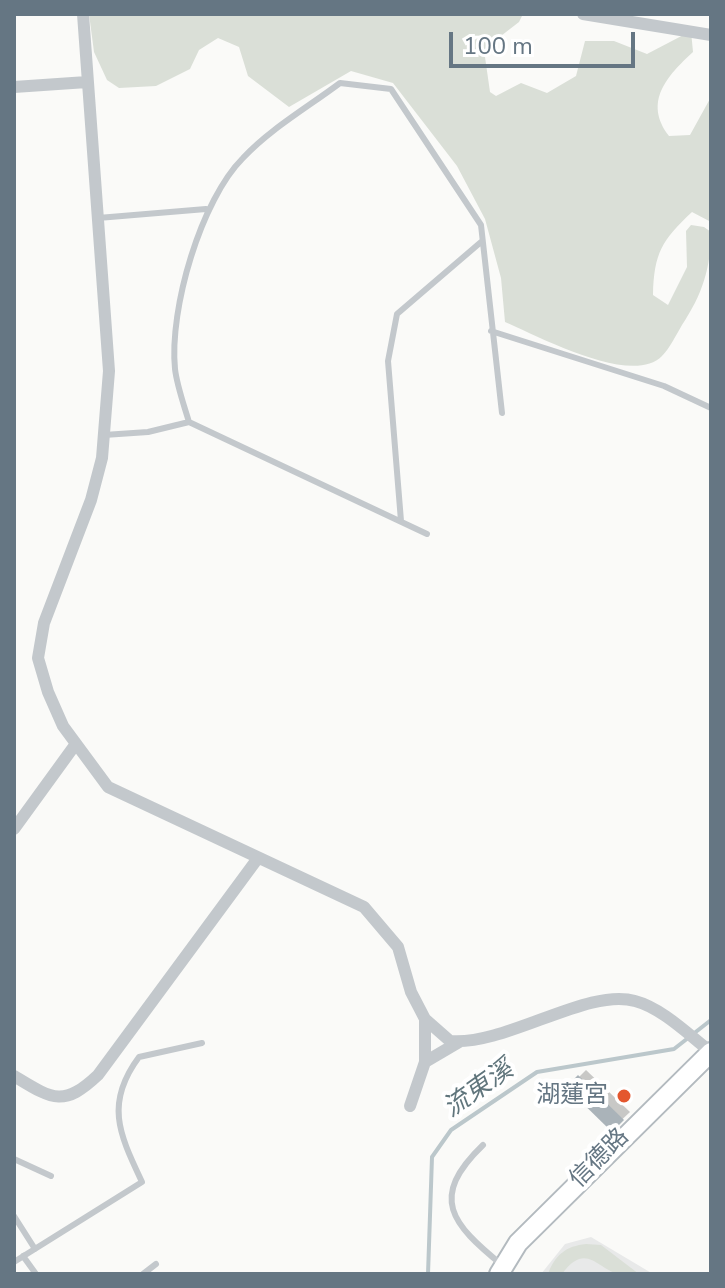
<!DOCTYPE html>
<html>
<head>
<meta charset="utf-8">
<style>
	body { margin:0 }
	#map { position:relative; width:725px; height:1288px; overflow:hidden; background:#fafaf8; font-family:"Nunito Sans",sans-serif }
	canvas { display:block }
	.frame { position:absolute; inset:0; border:16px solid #657683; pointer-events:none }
	.scale { position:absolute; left:449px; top:32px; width:186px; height:36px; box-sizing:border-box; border:4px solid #657683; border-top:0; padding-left:10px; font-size:24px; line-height:28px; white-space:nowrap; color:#657683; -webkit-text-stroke:6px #fff; paint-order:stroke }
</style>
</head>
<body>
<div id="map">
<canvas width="725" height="1288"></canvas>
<div class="frame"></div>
<div class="scale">100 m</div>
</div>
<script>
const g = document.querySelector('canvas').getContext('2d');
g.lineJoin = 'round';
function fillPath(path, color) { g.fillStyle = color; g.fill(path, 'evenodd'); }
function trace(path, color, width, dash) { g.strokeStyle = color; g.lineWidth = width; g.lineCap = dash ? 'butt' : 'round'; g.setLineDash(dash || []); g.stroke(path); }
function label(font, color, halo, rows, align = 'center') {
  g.font = font + ' "Nunito Sans","Noto Sans TC",sans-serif'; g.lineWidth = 8; g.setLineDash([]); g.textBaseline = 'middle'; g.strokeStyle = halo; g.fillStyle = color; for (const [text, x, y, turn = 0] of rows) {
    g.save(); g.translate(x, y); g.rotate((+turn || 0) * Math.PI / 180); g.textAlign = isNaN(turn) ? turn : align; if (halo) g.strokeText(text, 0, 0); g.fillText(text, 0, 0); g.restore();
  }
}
fillPath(new Path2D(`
	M591 1237 653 1274H541L565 1244Z`), '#e8e9e9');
fillPath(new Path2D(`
	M89 14H523L519 22 497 39 485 57 490 92 496 96 521 83 547 93 576 76 585 41H614L647 54 691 31 693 52C667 76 643 102 669 136L690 135 711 97V222L692 212C662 240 654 253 653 295L668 305 687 267 686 231 691 225 704 227 711 232C711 268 702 295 682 325 676 335 670 348 662 356 632 387 538 336 505 322L501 278 485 219 457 166 393 83 351 71 289 107 248 76 239 47 218 38 199 50 190 69 156 86 119 88 107 80 94 52Z
	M586 1244 601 1245 639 1274C633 1274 625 1275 619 1274 597 1269 586 1241 562 1274H548C555 1255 566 1246 586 1244Z`), '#dadfd7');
fillPath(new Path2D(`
	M586 1070 630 1112 612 1129 569 1087Z`), '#0003');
trace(new Path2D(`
	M428 1274 432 1157 451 1130 537 1072 674 1049 711 1020`), '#bbc7cb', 4);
fillPath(new Path2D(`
	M578 1075 624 1120 612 1132 566 1087Z`), '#aab3b9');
const secondary = new Path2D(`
	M499 1274 518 1243 711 1052`);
trace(secondary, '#b3babf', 22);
trace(new Path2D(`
	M98 218 206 209
	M491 331 664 386 711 408
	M189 422 427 534
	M104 435 148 432 189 422C184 405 177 386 175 369 169 309 201 200 243 158 270 129 308 107 340 83L391 89 481 225 502 413
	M401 521 388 361 397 314 481 242
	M483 1145C428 1198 452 1224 502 1265
	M14 1159 51 1176
	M14 1216 35 1249
	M23 1256 36 1274
	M14 1262 142 1182C120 1135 104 1104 139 1057L202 1043
	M143 1274 156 1264`), '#c3c8cc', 6);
trace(new Path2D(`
	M83 14 109 371 102 458 91 500 44 623 38 658 48 692 63 726 108 787 364 907 398 947 411 992 425 1019 450 1041C506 1046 588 987 635 1001 662 1008 689 1035 711 1052
	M583 14 711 35
	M14 87 87 82
	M14 829 75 745
	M425 1062 459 1042
	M14 1076C52 1099 63 1108 98 1075L258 858
	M410 1106 425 1062V1019`), '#c3c8cc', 12);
trace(secondary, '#fff', 18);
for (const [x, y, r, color] of [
	[624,1096,8,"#e4572e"]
]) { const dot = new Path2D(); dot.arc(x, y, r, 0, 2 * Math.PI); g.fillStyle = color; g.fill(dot); trace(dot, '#fff', 3); }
label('24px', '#657683', '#fff', [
	["湖蓮宮",608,1096]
], 'right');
label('24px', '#657683', '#fff', [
	["信德路",600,1159,-45]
]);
label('italic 26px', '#60757c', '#fff', [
	["流東溪",479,1090,-35]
]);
</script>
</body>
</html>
